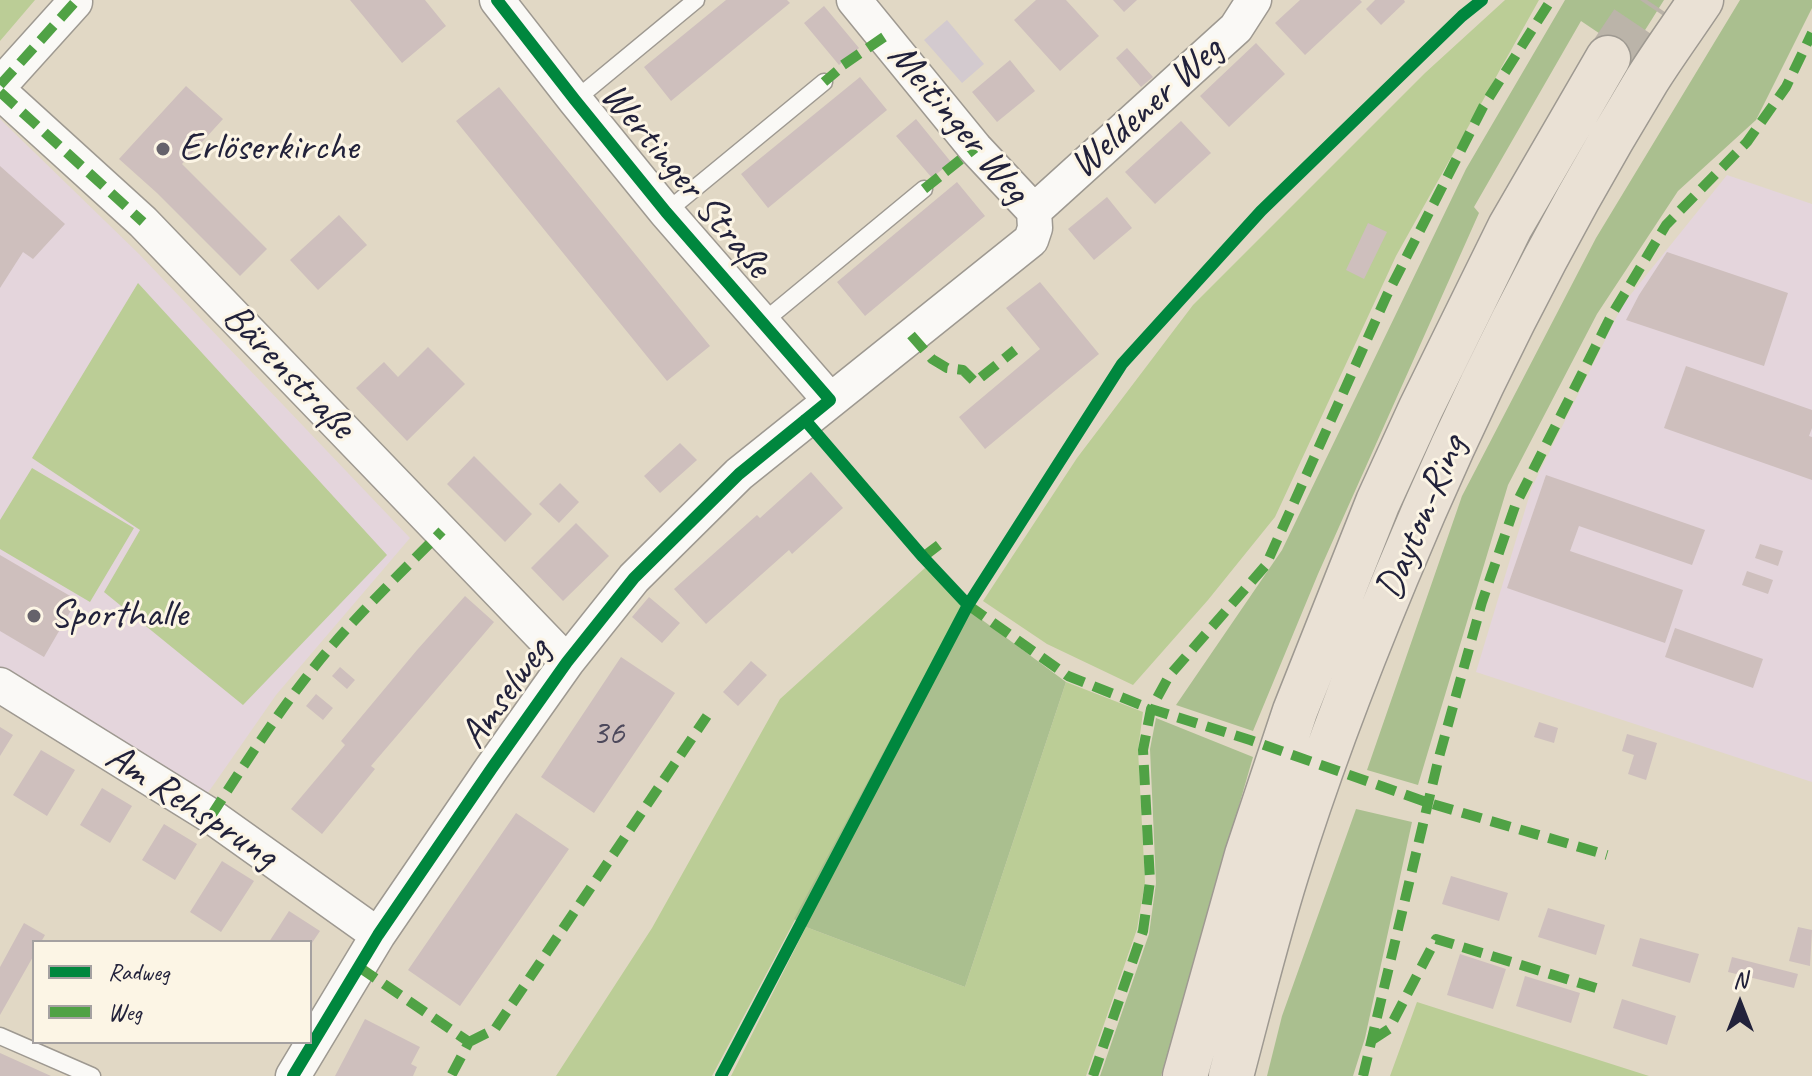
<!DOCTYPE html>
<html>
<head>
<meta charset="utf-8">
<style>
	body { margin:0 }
	#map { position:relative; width:1812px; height:1076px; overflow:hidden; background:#e1d8c5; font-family:Caveat,sans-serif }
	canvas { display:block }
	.legend { position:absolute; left:32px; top:940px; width:280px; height:104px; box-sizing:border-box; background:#fcf5e5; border:2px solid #a5a1a1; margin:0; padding:10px 14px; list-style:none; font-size:24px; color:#22223b }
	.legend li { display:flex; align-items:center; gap:16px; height:40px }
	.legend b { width:40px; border:2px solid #a5a1a1 }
	.north { position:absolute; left:1700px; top:964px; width:80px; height:80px; -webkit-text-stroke:6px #fcf5e5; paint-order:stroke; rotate:0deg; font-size:22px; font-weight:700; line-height:32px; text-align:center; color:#22223b }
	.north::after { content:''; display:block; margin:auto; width:28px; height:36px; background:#22223b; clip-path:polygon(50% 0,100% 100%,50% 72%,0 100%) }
</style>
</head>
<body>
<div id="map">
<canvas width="1812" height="1076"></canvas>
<ul class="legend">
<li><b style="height:10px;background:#00873e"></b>Radweg</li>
<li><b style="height:10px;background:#50a245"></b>Weg</li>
</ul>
<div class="north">N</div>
</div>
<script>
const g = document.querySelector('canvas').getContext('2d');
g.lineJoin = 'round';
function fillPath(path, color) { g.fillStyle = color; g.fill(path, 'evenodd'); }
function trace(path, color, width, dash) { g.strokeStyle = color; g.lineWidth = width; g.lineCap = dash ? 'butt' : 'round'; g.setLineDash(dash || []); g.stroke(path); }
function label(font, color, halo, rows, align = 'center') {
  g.font = font + ' Caveat,sans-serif'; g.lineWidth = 6; g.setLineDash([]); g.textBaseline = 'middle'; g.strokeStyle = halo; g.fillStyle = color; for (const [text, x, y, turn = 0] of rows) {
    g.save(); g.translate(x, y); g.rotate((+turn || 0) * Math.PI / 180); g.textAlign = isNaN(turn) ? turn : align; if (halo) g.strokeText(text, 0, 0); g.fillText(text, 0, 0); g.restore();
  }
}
fillPath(new Path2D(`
	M0 119 139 254 410 538 276 695 205 797 0 669Z
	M1727 175 1812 204V782L1476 672 1532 487 1623 304Z`), '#e4d5dc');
fillPath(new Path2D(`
	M947 20 984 64 962 83 924 40Z`), '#d3cacf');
fillPath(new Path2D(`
	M0 0H35L0 41Z
	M1505 0H1539L1396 256 1275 517 1208 600 1133 685 1047 644 983 601 1077 458 1193 305 1425 73Z
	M138 283 387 555 243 705 104 592 140 530 32 458Z
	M32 468 134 528 90 602 0 549V520Z
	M926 567 962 605 712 1076H556L652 928 780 699Z
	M1066 682 1143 712 1138 750 1145 882 1137 929 1086 1076H731L806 927 965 987Z
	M1417 1002 1649 1076H1390Z`), '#bbcd96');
fillPath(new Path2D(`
	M1565 0H1664L1630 54 1581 21 1474 207 1479 213 1318 574 1253 731 1176 705 1282 550 1466 169Z
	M1740 0H1812V8L1756 120 1678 191 1597 314 1508 485 1418 785 1367 770 1462 496 1596 238Z
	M962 605 1066 682 965 987 806 927 794 919Z
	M1156 718 1253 757 1161 1076H1100L1149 934 1156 883 1150 749Z
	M1356 809 1412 822 1365 1038 1353 1076H1267L1282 1016Z`), '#aabf8f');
fillPath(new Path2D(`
	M350 0H425L446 26 402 63Z
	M726 0H787L790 3 671 101 644 67Z
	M1036 0H1066L1099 36 1060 71 1014 20Z
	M1113 0H1137L1124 12Z
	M1300 0H1360L1362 2 1305 55 1275 23Z
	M1375 0H1404L1405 2 1381 25 1366 9Z
	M824 6 859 48 839 65 804 23Z
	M1256 43 1285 74 1229 127 1200 96Z
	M1127 48 1153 77 1141 87 1116 58Z
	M1010 60 1035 91 997 122 972 92Z
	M860 77 887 110 768 208 741 174Z
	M186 86 223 119 182 164 267 249 240 276 157 193 119 159Z
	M499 87 710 346 667 381 456 121Z
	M916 119 951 162 932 178 896 136Z
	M1181 121 1211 153 1155 204 1125 172Z
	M0 166 65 224 33 259 23 252 0 288Z
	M957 182 985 216 865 316 837 282Z
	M1107 197 1132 228 1094 260 1068 229Z
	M339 215 367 245 318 290 290 260Z
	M1368 223 1387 232 1364 279 1346 270Z
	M1667 252 1788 293 1764 366 1626 320 1639 295Z
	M1040 282 1099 354 985 449 959 417 1040 349 1006 308Z
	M428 347 465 384 407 441 356 388 384 362 398 377Z
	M1686 366 1812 410V428L1809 436 1812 437V480L1664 428Z
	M680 443 697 460 660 493 644 476Z
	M474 456 532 514 505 542 447 484Z
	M811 472 843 508 792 554 789 550 706 624 674 589 757 515 760 518Z
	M1546 475 1705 530 1692 565 1579 526 1570 551 1683 590 1665 643 1507 588Z
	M560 483 579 502 559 523 539 504Z
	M576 523 609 556 563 601 531 568Z
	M1760 544 1783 551 1778 566 1755 558Z
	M0 555 77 600 44 657 0 631Z
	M1747 571 1773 580 1768 594 1742 585Z
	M465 596 494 622 371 766 375 769 322 834 291 809 345 745 341 741 417 650Z
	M649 597 680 623 662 643 632 617Z
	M1675 628 1763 659 1753 688 1665 657Z
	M621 657 675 693 594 813 541 777Z
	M751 661 767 675 738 706 723 692Z
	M340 667 355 680 347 689 332 676Z
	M316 694 333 708 323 720 306 706Z
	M1539 722 1558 728 1554 743 1534 737Z
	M0 727 13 735 0 756Z
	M1627 734 1657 743 1646 780 1628 774 1634 755 1622 751Z
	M41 750 75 770 47 816 13 795Z
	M102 788 132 806 110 843 80 825Z
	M516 813 569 849 460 1006 408 970Z
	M164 824 197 844 175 880 142 860Z
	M222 861 254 881 221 932 190 912Z
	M1451 876 1508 893 1499 921 1442 904Z
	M1548 908 1605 925 1596 955 1538 937Z
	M289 911 320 931 310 946V942H269Z
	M24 923 45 935 41 942H34V955L0 1015V967Z
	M1798 927 1812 930 1810 966 1789 961Z
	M1640 938 1699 954 1690 983 1632 966Z
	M1460 954 1506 969 1493 1009 1447 995Z
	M1732 957 1798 974 1794 988 1728 972Z
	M1525 976 1580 993 1571 1023 1516 1006Z
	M1622 999 1676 1016 1667 1045 1613 1028Z
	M365 1019 420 1047 411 1064 417 1067 413 1076H335Z
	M0 1053 51 1076H0Z`), '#cebfbd');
trace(new Path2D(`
	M1608 58 1647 0`), '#bbb4a9', 44, [44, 22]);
const lane = new Path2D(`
	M575 100 696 0
	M666 212 824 82
	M763 322 924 189
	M0 1036 92 1076`);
const street = new Path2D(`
	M497 0 575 100 666 212 830 400
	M0 85 75 2
	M0 92 143 222 567 662
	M1034 211 1236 28 1254 0
	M0 685 211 816 378 935
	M293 1076 378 935 492 768 567 662 634 578 739 474 1031 240 1035 228 1034 211 975 148 854 0`);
const highway = new Path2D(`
	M1185 1076 1247 855 1295 711 1378 502 1421 408 1510 227 1608 58
	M1231 1076C1249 1008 1266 939 1287 872 1318 772 1356 673 1396 577 1467 405 1550 239 1647 80 1664 53 1683 27 1701 0`);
trace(lane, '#9e9991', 19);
trace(street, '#9e9991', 37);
trace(highway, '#9e9991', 47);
trace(lane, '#faf9f6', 16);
trace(street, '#faf9f6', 34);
trace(highway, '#eae1d5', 44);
trace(new Path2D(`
	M843 65 884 37
	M824 82 837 71
	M0 85 77 0
	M0 92 143 222
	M945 172 975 148
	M924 189 939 177
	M911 335 932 359 947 368 963 370 975 382 1015 350
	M923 557 944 541
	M968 605 1068 676 1151 709 1250 740 1429 803 1607 855
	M211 816C242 768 273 720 308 675 348 623 396 578 442 531
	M359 967 469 1042 451 1076
	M1372 1040 1389 1029 1436 939 1596 988
	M469 1042 495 1029 707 716
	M1093 1076 1143 931 1150 881 1143 750 1151 709 1169 676 1266 565 1387 295 1483 107 1551 0
	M1363 1076 1439 757 1482 602 1515 506 1611 316 1666 225 1747 142 1786 87 1812 33`), '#50a245', 10, [20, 10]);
trace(new Path2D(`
	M805 420 923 557 968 605
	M293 1076 378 935 492 768 567 662 634 578 739 474 830 400 666 212 575 100 497 0
	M721 1076 968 605 1122 364 1261 211 1462 16 1482 0`), '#00873e', 12);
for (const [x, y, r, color] of [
	[163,149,8,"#65626b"],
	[34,616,8,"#65626b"]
]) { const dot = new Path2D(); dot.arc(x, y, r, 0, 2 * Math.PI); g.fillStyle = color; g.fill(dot); trace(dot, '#fcf5e5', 3); }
label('36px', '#4d495c', null, [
	["36",608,735]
]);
label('40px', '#22223b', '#fcf5e5', [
	["Weldener Weg",1147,108,-42],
	["Meitinger Weg",958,124,50],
	["Wertinger Straße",685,181,50],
	["Bärenstraße",288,372,46],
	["Dayton-Ring",1422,518,-67],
	["Amselweg",506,694,-54],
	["Am Rehsprung",191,807,33]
]);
label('40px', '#22223b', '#fcf5e5', [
	["Erlöserkirche",179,149],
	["Sporthalle",50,616]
], 'left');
</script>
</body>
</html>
